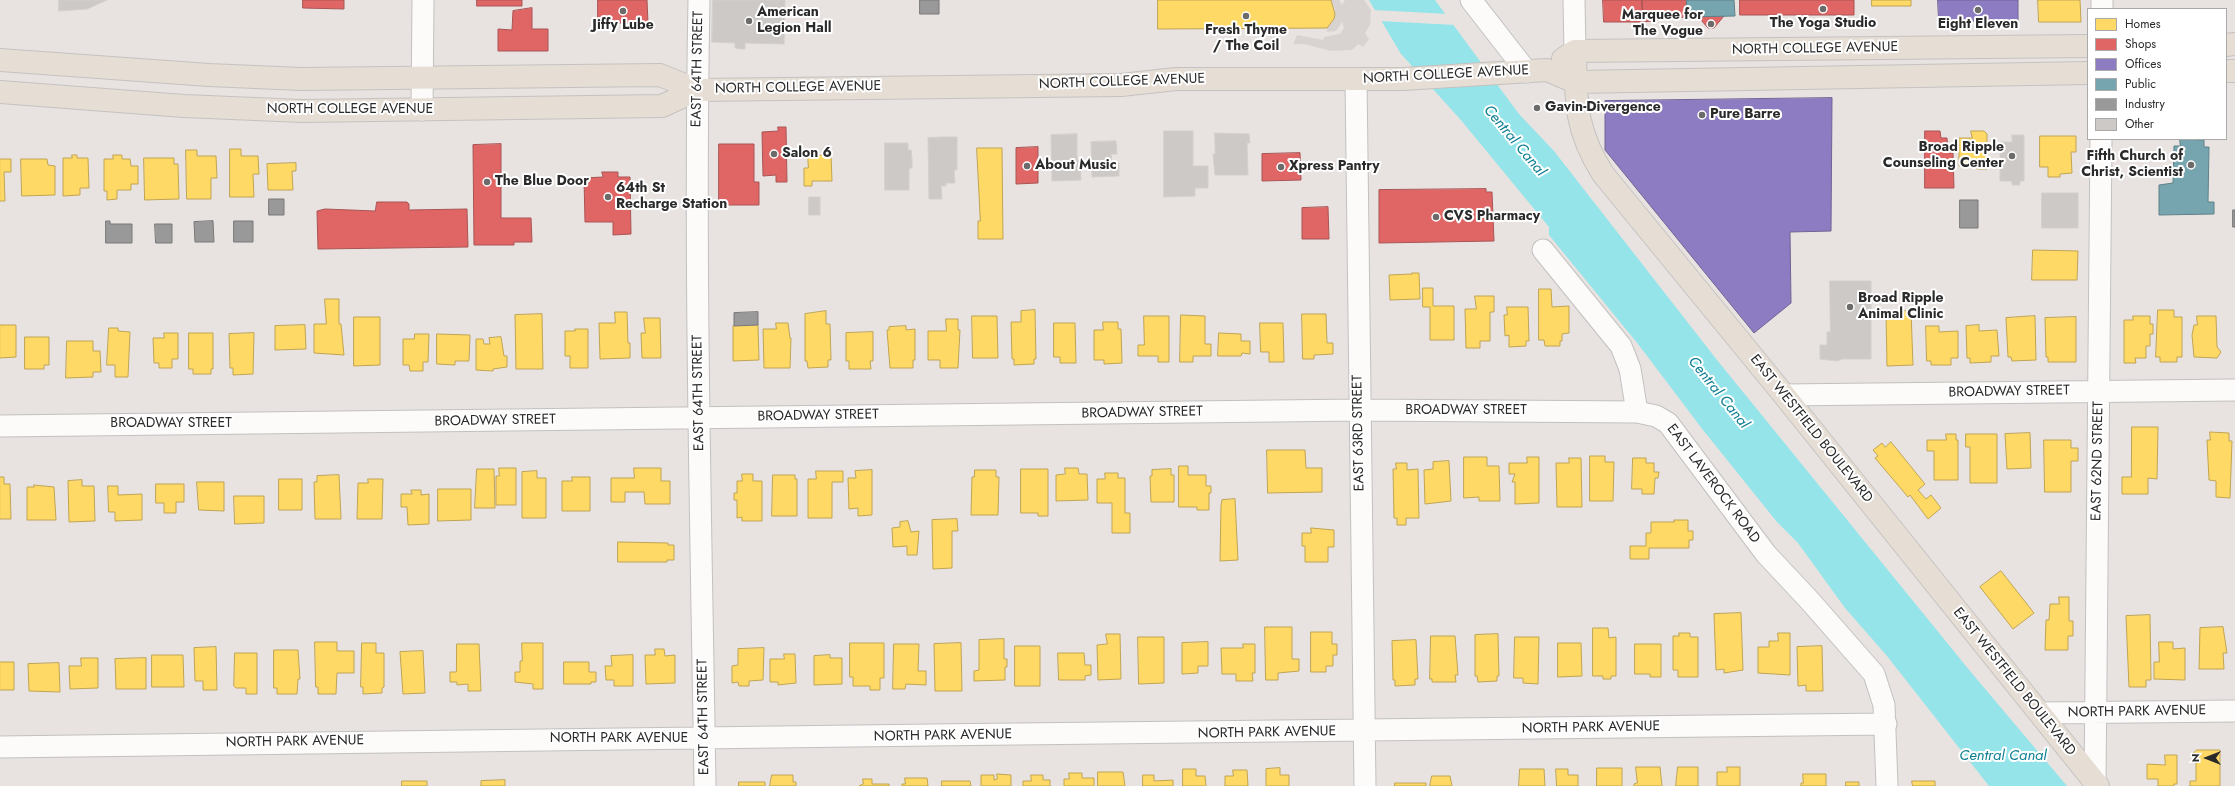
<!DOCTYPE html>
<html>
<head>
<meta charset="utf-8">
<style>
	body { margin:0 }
	#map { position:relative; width:2235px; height:786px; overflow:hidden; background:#e8e3e0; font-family:Jost,sans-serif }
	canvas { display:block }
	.legend { position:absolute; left:2087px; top:8px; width:140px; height:132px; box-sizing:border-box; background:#fff; border:1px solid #aaa; margin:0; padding:5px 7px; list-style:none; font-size:12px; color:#2a2a2a }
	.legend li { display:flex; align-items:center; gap:8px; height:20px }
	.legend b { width:20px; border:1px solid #aaa }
	.north { position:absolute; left:2187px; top:738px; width:40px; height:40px; -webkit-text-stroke:3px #fff; paint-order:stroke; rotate:270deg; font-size:11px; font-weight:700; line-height:16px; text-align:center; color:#2a2a2a }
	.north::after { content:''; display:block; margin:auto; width:14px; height:18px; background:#2a2a2a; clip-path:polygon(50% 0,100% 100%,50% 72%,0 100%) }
</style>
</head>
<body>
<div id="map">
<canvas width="2235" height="786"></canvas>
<ul class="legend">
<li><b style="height:11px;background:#ffd966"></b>Homes</li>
<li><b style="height:11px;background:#e06666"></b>Shops</li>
<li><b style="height:11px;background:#8e7cc3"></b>Offices</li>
<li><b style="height:11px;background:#76a5af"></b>Public</li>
<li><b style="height:11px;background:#999"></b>Industry</li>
<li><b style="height:11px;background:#cdc9c7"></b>Other</li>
</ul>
<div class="north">N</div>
</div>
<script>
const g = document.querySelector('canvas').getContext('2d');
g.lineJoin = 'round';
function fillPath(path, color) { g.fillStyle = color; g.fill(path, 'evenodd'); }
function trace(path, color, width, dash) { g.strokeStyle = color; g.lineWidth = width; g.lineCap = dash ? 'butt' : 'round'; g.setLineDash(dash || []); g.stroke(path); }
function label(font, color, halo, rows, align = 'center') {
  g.font = font + ' Jost,sans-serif'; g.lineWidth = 4; g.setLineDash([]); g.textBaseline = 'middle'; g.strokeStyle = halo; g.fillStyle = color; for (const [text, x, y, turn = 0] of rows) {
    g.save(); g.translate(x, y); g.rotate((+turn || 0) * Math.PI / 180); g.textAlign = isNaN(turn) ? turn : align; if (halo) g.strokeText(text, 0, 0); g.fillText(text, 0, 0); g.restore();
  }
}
fillPath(new Path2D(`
	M1330 0H1339L1342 5 1345 0H1364L1371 10 1370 25 1365 33 1369 39 1363 47 1358 44 1352 50 1331 51 1304 44H1293L1297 35 1323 40 1324 37 1340 34 1344 28 1342 22 1336 31 1327 32V28L1334 19 1335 14V9Z`), '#d8d3d0');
fillPath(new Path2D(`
	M1369 0H1435L1519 114 1554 151 1717 360 1970 671 2067 786H1989L1887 656 1845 608 1798 543 1777 522 1703 430 1638 344 1549 235V227L1460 119 1401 54Z`), '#94e4e9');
fillPath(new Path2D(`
	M1373 10 1448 14 1456 25 1379 21Z`), '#e8e3e0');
const homes = new Path2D(`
	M1158 0H1331L1335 14 1334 19 1327 28 1158 29Z
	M1872 0H1911V6H1872Z
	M2038 0H2080L2081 22H2039Z
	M1971 131H1984L1987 134V169H1977V166H1959V138H1972Z
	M2040 136H2076V152H2071L2072 173 2060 174V177H2048V167H2040Z
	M977 148H1002L1003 239H978V221H980Z
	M230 149H241V156H258L259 174H253L254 197H230Z
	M186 150H197V156H216L217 178H211V199H187Z
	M72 155H77V158H88L89 188H80V195L63 196V158H72Z
	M113 155H122V159H130L131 166H138V184H131V190H117V199L107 200V191H104V159H113Z
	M808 155H831L832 181H812V186H804V168H808Z
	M144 158H174V164H178L179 199 145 200Z
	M0 159H11V172H4L5 201H0Z
	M21 159H47L48 165 55 166V195L22 196Z
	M296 163V171H292L293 190H268L267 164Z
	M2033 250 2078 251 2077 280H2032Z
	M1412 273H1419L1420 299 1390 300 1389 275 1412 274Z
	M1423 288H1433V306H1454V340H1430V307H1423Z
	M1539 289H1551L1552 307 1569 306V333L1562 334V341H1560V346H1545L1544 340H1539Z
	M1475 296H1494V312H1490V341H1480V348H1466L1465 309H1476Z
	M325 299H339V324H341L344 355 314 353V324H326Z
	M1507 307H1528L1529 341H1526V346L1509 347V335L1505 336 1504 315H1507Z
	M1035 310 1036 359H1034V364L1014 365V359H1012L1011 322H1021V311Z
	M2158 310H2174V317H2182V357H2177V362H2160V357H2156Z
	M826 311V324H830L831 360H828V367L808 368 807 361H805V314Z
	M1911 311 1913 365 1887 366 1886 312Z
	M615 312H627L628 343H630V358L600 359 599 323H615Z
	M542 314 543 369H516L515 315Z
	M1302 314H1326L1327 343H1333V354L1314 355V359H1303Z
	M1181 315 1205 316V344H1211V356H1193V362H1180Z
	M972 316H997L998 358H973Z
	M1144 316H1169V362H1158V356H1138V345H1144Z
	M2035 316 2036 360 2012 361 2011 357H2008L2006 318Z
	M2133 316H2150V324H2153V334H2150V346H2146V358H2135L2136 363H2124V320H2133Z
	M2197 316H2216L2217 347 2221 352 2217 358 2194 357 2192 335 2194 325H2197Z
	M354 317H380V365L354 366Z
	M2076 317V362H2048V357H2046L2045 318Z
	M644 318H660L661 358H642L641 333H645Z
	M946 319H958V330H960L958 368H940V360H928V331H946Z
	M1103 322H1118V329H1121L1122 363 1104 364V360H1094V330H1103Z
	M776 323H788L790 338H791L790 368H764L763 329H776Z
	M1054 323H1075L1076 363H1060V357H1054Z
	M1260 323H1283L1284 362H1269V352H1261Z
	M0 325H16V357L0 358Z
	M305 325 306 349 275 350V326Z
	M758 325 759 360 733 361V326Z
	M1979 325V331L1997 330 1999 356H1991V362L1970 363V358H1967L1966 326Z
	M906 326V330L915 329V360H913V368H890L887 330H889V327Z
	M1926 326H1939V332L1958 331V358H1951V365H1931V361H1927Z
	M109 328H118V331L130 332 128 377H115V365H107Z
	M575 329H588V368H570V356H565V331H575Z
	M873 332V361H870L871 369H849V361H846V333Z
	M164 333H178V359H172V368H159V363H154L153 338H164Z
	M189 333H213V369H211V374H193V369H189Z
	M254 333 253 374 233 375V368H230L229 334Z
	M1219 333 1241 334V341H1250V354L1242 353 1241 356H1218Z
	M415 334H429L428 362H423V371H410L409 365H403V339H414Z
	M437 334 470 335 469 361H455V365L437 364Z
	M25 337H49V365H44V369H25Z
	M501 337 504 356H507V367L493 369V371L476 370V339H483L484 344H490L489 338Z
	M67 341H93V351H100L101 372H93V377L66 378Z
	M2132 427H2158L2157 479 2148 478V494H2122V477H2131Z
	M2210 432 2229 433V441H2232L2230 498 2216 497V481L2209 480 2207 440H2210Z
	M2030 433 2031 468 2007 469 2005 434Z
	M1946 434H1956V440H1958V480H1934V451H1927V440H1946Z
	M1966 434H1997V483H1970V447H1966Z
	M2044 440H2071V448H2078V461H2071V492H2045Z
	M1891 442 1925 484 1918 490 1926 499 1931 495 1941 508 1928 519 1910 495 1908 497 1875 458 1878 456 1873 450 1882 443 1885 447Z
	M1267 450H1305L1306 468H1322V492L1268 493Z
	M1590 456H1605V462H1614L1613 501H1590Z
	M1464 457H1487V466H1499L1500 501H1479V497L1464 498Z
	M1527 457H1539V503L1515 504V482H1512L1515 474H1509V463H1527Z
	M1569 458H1581L1582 507H1557L1556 463H1569Z
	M1633 458H1646V463H1654V472H1659L1658 478H1655L1654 494H1642V489H1632Z
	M1449 461 1451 501 1425 504 1424 470 1433 469V462Z
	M1396 463H1407V470L1418 469 1419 518H1406V525H1397V518H1394L1393 469H1396Z
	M1179 466H1188V475H1206V486H1211V493H1209V510H1197V507H1179Z
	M499 468H516V505H496V476H499Z
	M634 468H661V481H670V504H645L644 492H625V502H611V478H634Z
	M1065 468H1078L1079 474H1087L1088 500 1056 501V475L1065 474Z
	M477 469H494L495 508H475Z
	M1021 469H1048V516H1038V513H1021Z
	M1171 469V475H1174V502H1151L1150 476H1152V470Z
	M872 470V515L858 516V508L849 509 848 478H856L855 471Z
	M975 470H996V477H999L998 515H971L972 477H974Z
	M537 471V478H546V518H522V472Z
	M816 471H843V482H832V518H808V479H816Z
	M1105 473H1118V478H1125V513H1130V533H1112V503H1097V479H1105Z
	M742 474H753V481H762V521H742V517L737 518V500H734V493H737V481H742Z
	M339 475 341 519H315L314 482H317V476Z
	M773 475H795V479H797V516H772Z
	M0 477H4V484H10L11 519H0Z
	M572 477H590V511H562V481H572Z
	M279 479H302V510H279Z
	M368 479H383L382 519H357L358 483H368Z
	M82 480V486H94L95 521 69 522 68 481Z
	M197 482H224V511L199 510Z
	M156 484H184V502H176V513H164V503H156Z
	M34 485 54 487 56 520H27V487H34Z
	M108 486H118V495L142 494V520L115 521V512H109Z
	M438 489H471V520L438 521Z
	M411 490H421V495L429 494V524L408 525 407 507H401V494H412Z
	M234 496H264V523L235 524Z
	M1235 499 1238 560 1220 561 1221 505 1222 500Z
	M957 519 958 531H952V568L933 569 932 520Z
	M1674 520H1688V531H1693V540H1689V548H1649V559H1630V546H1646V533H1651V522H1674Z
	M908 521 911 532 919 531 917 555H907V546L893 547 892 528 900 527V522Z
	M1311 528 1334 530V547H1328V562H1305V546H1302V533H1311Z
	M618 542 668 543V545H674V560H667V562H618Z
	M2001 571 2034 613 2013 629 1980 587Z
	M2059 597H2069V621H2073V636H2068V650H2045L2046 620H2049L2050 604H2059Z
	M1741 613 1743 670 1724 673V669L1716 670 1714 614Z
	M2150 615 2151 680H2146V687H2129L2126 616Z
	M1265 627H1292V659H1299V671L1278 673V680H1266Z
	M2223 627 2227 653H2223L2224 669H2199L2200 628Z
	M1593 628H1608L1609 638 1616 637V676H1611V679H1603V676H1593Z
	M1311 632H1332V644H1337V655H1333V666H1326V672H1311Z
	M1679 633H1690V637H1698V677H1678V670H1673V636H1679Z
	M1778 633H1790V675L1758 673V647H1769V641H1778Z
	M1106 634H1120L1121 679 1098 680 1097 645 1107 644Z
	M1498 634 1499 676H1497V681L1478 682 1477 676H1475V635Z
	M1431 636H1455L1458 675H1455L1456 682H1432V679H1430Z
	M1138 637H1164V683L1139 684Z
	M1515 637H1539L1538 684 1523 683V678H1514Z
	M1004 639V659H1007V667H1005V680L974 681V671L979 670V640Z
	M1416 640 1418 679H1415V685L1395 686V680H1393L1392 641Z
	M315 642H337V651H354V673H337L336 694H318V687H316Z
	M1208 642V666H1198V673L1182 674V643Z
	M2159 642H2173V649L2185 648V680L2154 679V662H2159Z
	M362 643H376V653H384V687L382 688V693L363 694V687H361Z
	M522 643H543V689H533V684L515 682V672H520V661H522Z
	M850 643H884V678H880V690H870V686H853V677H850Z
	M961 643 962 691H935L934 644Z
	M1558 643H1581L1582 676 1558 677Z
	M457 644H479L481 691H468V684L457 685V682H450V672H456Z
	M894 644H919L918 671H926V685L906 684 905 689H893Z
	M1243 644H1255V673H1252L1253 681H1236V674H1222L1221 648H1243Z
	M1635 644H1661V677H1650V674H1635Z
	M1015 646H1040V686H1015Z
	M1822 646 1823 691H1806V685L1798 686 1797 647Z
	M216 647 217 690H203V681H195L194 648Z
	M764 648 763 680 749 681V686H739L738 682 732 683V666L738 665V649Z
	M655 649H664L665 656 675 655V683L646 684 645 655H655Z
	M274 650H298L300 679H298L297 694H277V688H274Z
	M423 651 425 693 403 694 400 652Z
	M235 653H257V694H246V688H236L234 686Z
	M1058 653H1084L1085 665H1091V675L1085 676V680H1059Z
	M784 654H795L796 683 778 685V682H770V659H784Z
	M152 655H183L184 687H152Z
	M633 655V686H614V680H606L605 666H612L611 656Z
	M830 655V658H842V684L814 685V656Z
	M81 658H98V688L70 689 69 666H81Z
	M146 658V689H116L115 659Z
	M0 662H14V690H0Z
	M564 662H589V672H596V682H591V684H564Z
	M59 663 60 692 29 691 28 664Z
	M2197 750H2220V786H2190V781H2196V761L2192 755Z
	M2165 755H2177V784H2174V786H2158V779H2147V764L2165 765Z
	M1636 767H1660L1662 786H1634V784L1637 783Z
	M1678 767H1698V786H1676Z
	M1727 767H1740V786H1717V772H1727Z
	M1280 768V775H1289V786H1266V769Z
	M1597 768H1622V786H1597Z
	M1183 769H1196V776H1205L1206 786H1183Z
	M1520 769H1544L1545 786H1519Z
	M1556 769H1568V775H1578V786H1557Z
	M1233 770H1247L1248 786H1225V776H1233Z
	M1098 772H1123L1125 786H1098Z
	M1069 773H1082V778H1094V786H1064V779H1069Z
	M997 774 1011 775V786H981V775H994V780L997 779Z
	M1803 774H1826V786H1801V783H1803Z
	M772 775H793V782H796V786H770Z
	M1031 775H1043V780H1050V786H1023V781H1031Z
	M1143 775H1154V781L1173 780V786H1143Z
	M1432 776H1450L1452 786H1430Z
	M905 778H927L928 786H902V784H905Z
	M863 779H872V784H889V786H859L863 784Z
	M505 780V786H481V781Z
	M402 781H427V786H402Z
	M942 781H970L971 786H942Z
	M1912 781H1935V786H1913Z
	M739 782H765V786H739Z
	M1846 782H1859V786H1846Z
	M1395 783H1426V786H1395Z`);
fillPath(homes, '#ffd966');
trace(homes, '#bfa454', 1);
const shops = new Path2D(`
	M303 0H344V9L303 8Z
	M477 0H522V6H477Z
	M598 0H647L648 23H598Z
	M1603 0H1642L1643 22H1604Z
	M1642 0H1687L1686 17 1643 22Z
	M1740 0H1854V15H1740Z
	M532 8V29H548V51H498V29L512 30 513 11Z
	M1724 16 1714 28H1708L1701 20 1696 17Z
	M778 127H786L787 182H776V175L763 176 762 132 778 131Z
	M1925 131H1940L1941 138H1947L1948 153H1953L1954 188H1925Z
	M501 144V218H531L532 242H514V245H474L473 145Z
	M719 144H754V182H759V205H719Z
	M1038 147V183L1016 184V148Z
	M1300 153 1301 180 1262 181V154Z
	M602 172H618V177H630L631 234 613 235V222H585L584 178 603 177Z
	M1486 189V192H1492L1494 241 1379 243V190Z
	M377 202H407L409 204V210L467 209 468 247 318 249 317 211 325 209 375 211Z
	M1328 207 1329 239H1302V208Z`);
fillPath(shops, '#e06666');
trace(shops, '#a95454', 1);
const offices = new Path2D(`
	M1938 0H2018V21H1939Z
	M1832 98 1831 231 1790 232 1791 303 1754 333 1605 150V101Z`);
fillPath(offices, '#8e7cc3');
trace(offices, '#706395', 1);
const public = new Path2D(`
	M1687 0H1734L1735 16 1686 17Z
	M2180 139 2204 140V147H2209L2208 202H2214V214L2159 215V185L2173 183 2174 146H2180Z`);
fillPath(public, '#76a5af');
trace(public, '#5f8087', 1);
const industry = new Path2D(`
	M920 0H939V14H920Z
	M269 199H284V215H269Z
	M1960 200H1978V228H1960Z
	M2233 210H2235V227H2233Z
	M106 221H110V224H132V243H106Z
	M213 221 214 242H195L194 222Z
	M234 221H253V242H234Z
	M155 224H172V243H156Z
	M758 312V325L734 326V313Z`);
fillPath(industry, '#999');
trace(industry, '#787878', 1);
const building = new Path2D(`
	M59 0H107L87 9 59 11Z
	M713 0H785L784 44 745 43V49H740L735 48V43L712 42Z
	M1164 131H1193V166H1208V188H1195V196L1164 197Z
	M1215 133 1249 134 1250 143H1247L1248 175H1215L1213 154H1215Z
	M1077 134V160H1080L1081 180 1052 181 1051 135Z
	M2012 135H2024V181H2020V185H2012V181H2000V142H2012Z
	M942 137H957V170H954L955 183H946V186H941L942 199H929L928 138Z
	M1116 141 1117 154H1111L1112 163H1119V176L1092 177 1091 142Z
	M885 143H908V150H911L912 159V168H909V190H885Z
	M2042 193H2078V228H2042Z
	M809 197H820V215H809Z
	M1830 281H1871V359H1842L1837 361 1820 359V345H1827V332H1830Z`);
fillPath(building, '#cdc9c7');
trace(building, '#d3cfcc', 1);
const minor = new Path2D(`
	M699 0C694 262 701 524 705 786
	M1471 0 1527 72
	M1574 0 1575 51
	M2102 9V0
	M1356 79 1365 786
	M422 110 423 0
	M1543 250 1621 346 1630 369 1637 412 1656 416 1668 423 1766 554 1810 601 1874 674 1884 705 1887 786
	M1784 395 2235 390
	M0 426 1359 410 1637 412
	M2039 713 2235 711
	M0 747C629 736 1257 733 1886 724
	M2095 783 2101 139`);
const major = new Path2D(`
	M2226 45 2235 44
	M1575 51C1576 102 1575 130 1603 174L1784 395 2098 786
	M1563 59 1575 51 2088 46
	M0 60 209 75 301 79 660 75 697 90
	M2226 71H2235
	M0 92 184 106 302 111 662 106 697 90 1121 85 1176 79H1403L1547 70 1575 82 2088 73`);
trace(minor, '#c2c1c1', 23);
trace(major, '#c4c2c1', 24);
trace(minor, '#fcfbfa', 21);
trace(major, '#e6ded4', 22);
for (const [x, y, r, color] of [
	[1823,9,4,"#6c6b6a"],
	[1978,10,4,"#6c6b6a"],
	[623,11,4,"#6c6b6a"],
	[1246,16,4,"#6c6b6a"],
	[749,21,4,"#6c6b6a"],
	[1711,24,4,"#6c6b6a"],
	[1537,108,4,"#6c6b6a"],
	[1702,115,4,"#6c6b6a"],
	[774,154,4,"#6c6b6a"],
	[2012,156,4,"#6c6b6a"],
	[2191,165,4,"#6c6b6a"],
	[1027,166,4,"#6c6b6a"],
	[1281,167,4,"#6c6b6a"],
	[487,182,4,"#6c6b6a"],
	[608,197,4,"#6c6b6a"],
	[1436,217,4,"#6c6b6a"],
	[1850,307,4,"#6c6b6a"]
]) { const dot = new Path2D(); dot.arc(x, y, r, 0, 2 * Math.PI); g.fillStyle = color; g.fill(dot); trace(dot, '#fff', 1.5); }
label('bold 14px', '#2a2a2a', '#fff', [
	["American",757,13],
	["Legion Hall",757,29],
	["Marquee for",1703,16,"right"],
	["The Vogue",1703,32,"right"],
	["The Yoga Studio",1823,24,"center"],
	["Eight Eleven",1978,25,"center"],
	["Jiffy Lube",623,26,"center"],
	["Fresh Thyme",1246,31,"center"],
	["/ The Coil",1246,47,"center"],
	["Gavin-Divergence",1545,108],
	["Pure Barre",1710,115],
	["Broad Ripple",2004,148,"right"],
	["Counseling Center",2004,164,"right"],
	["Salon 6",782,154],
	["Fifth Church of",2183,157,"right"],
	["Christ, Scientist",2183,173,"right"],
	["About Music",1035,166],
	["Xpress Pantry",1289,167],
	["The Blue Door",495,182],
	["64th St",616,189],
	["Recharge Station",616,205],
	["CVS Pharmacy",1444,217],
	["Broad Ripple",1858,299],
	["Animal Clinic",1858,315]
], 'left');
label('14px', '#2a2a2a', '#fff', [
	["NORTH COLLEGE AVENUE",1815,49,-1],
	["EAST 64TH STREET",698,69,-89],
	["NORTH COLLEGE AVENUE",1446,75,-3],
	["NORTH COLLEGE AVENUE",1122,82,-2],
	["NORTH COLLEGE AVENUE",798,88,-1],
	["NORTH COLLEGE AVENUE",350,110],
	["BROADWAY STREET",2009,392,-1],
	["EAST 64TH STREET",699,393,-91],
	["BROADWAY STREET",1466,411],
	["BROADWAY STREET",1142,413,-1],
	["BROADWAY STREET",818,416,-1],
	["BROADWAY STREET",495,421,-1],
	["BROADWAY STREET",171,424],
	["EAST WESTFIELD BOULEVARD",1811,429,51],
	["EAST 63RD STREET",1359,433,-91],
	["EAST 62ND STREET",2098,461,-89],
	["EAST LAVEROCK ROAD",1713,484,53],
	["EAST WESTFIELD BOULEVARD",2014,682,51],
	["NORTH PARK AVENUE",2137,712,-1],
	["EAST 64TH STREET",704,717,-91],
	["NORTH PARK AVENUE",1591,728,-1],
	["NORTH PARK AVENUE",1267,733,-1],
	["NORTH PARK AVENUE",943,736,-1],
	["NORTH PARK AVENUE",619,739],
	["NORTH PARK AVENUE",295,742,-1]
]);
label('italic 15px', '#0f7f92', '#fff', [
	["Central Canal",1514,141,50],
	["Central Canal",1718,393,51],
	["Central Canal",2003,756]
]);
</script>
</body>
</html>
